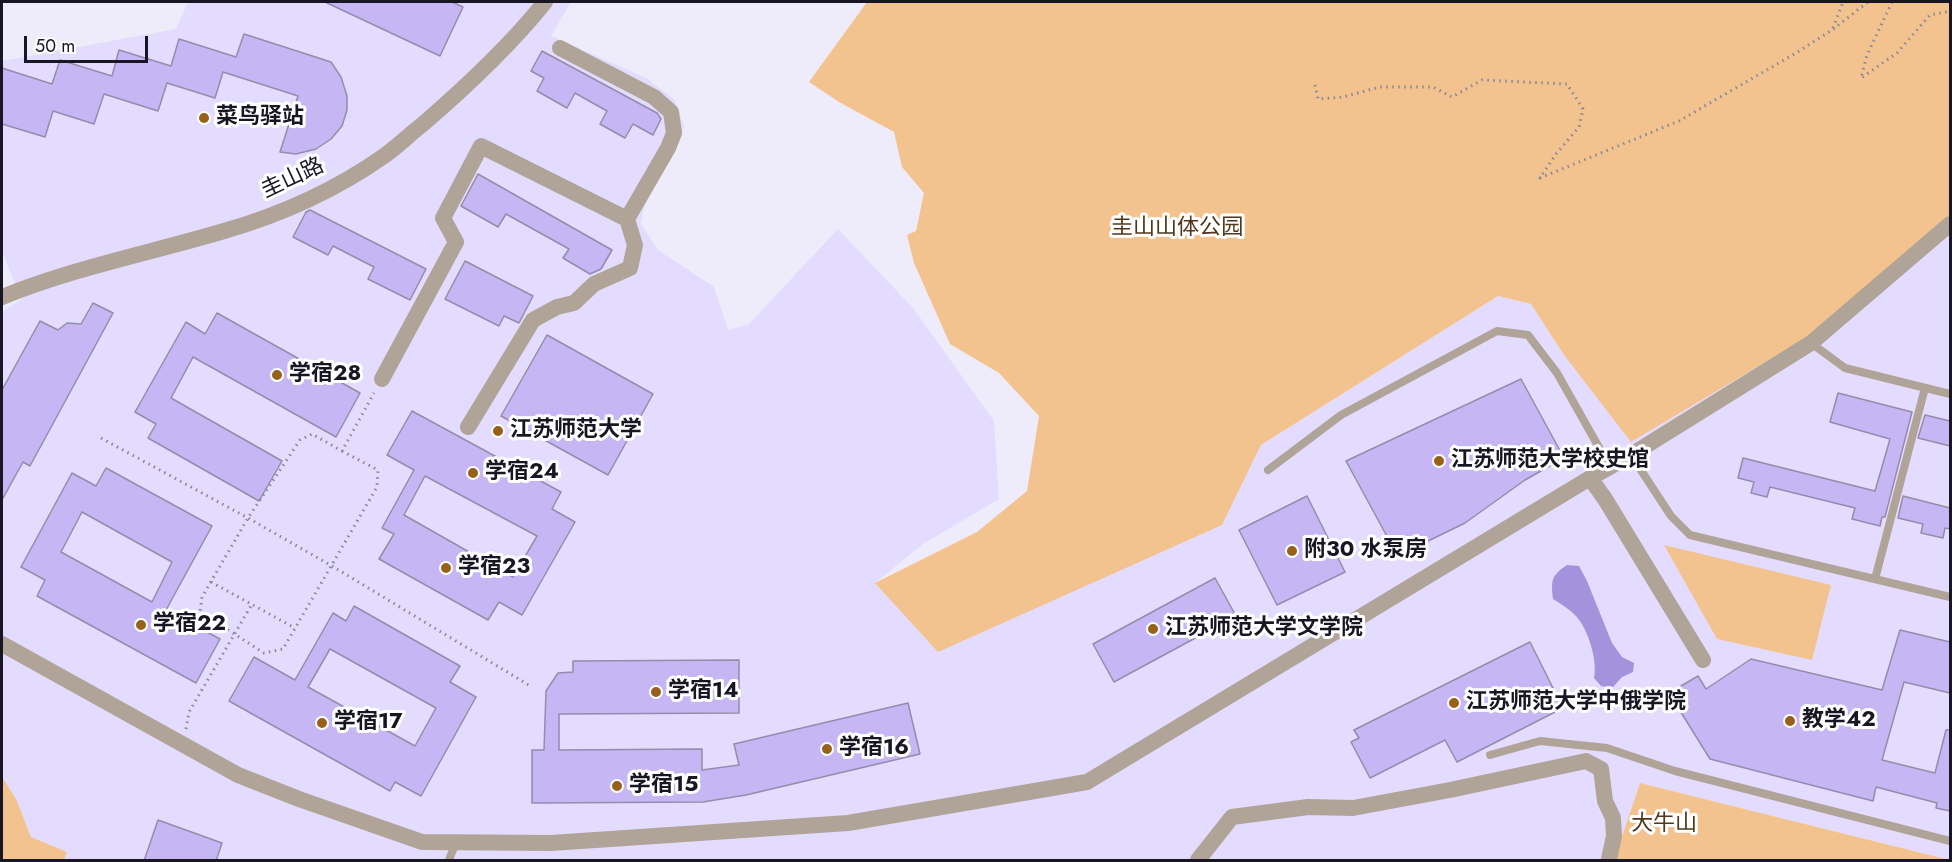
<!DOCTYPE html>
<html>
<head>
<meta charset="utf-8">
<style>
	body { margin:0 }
	#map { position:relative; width:1952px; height:862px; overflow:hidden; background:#eeecfa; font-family:Jost,sans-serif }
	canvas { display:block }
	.frame { position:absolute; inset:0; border:3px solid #191623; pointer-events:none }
	.scale { position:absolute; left:24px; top:36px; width:124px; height:27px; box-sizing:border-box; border:3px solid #191623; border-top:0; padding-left:8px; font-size:18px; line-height:21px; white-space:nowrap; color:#191623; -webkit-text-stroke:4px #fff; paint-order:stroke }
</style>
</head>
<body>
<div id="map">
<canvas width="1952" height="862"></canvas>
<div class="frame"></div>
<div class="scale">50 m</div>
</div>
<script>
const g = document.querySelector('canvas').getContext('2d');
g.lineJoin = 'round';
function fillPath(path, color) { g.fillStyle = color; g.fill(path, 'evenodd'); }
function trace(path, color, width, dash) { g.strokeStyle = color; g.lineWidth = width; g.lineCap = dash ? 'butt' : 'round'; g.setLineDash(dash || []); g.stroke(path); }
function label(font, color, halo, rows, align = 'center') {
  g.font = font + ' Jost,"Noto Sans SC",sans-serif'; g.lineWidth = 6; g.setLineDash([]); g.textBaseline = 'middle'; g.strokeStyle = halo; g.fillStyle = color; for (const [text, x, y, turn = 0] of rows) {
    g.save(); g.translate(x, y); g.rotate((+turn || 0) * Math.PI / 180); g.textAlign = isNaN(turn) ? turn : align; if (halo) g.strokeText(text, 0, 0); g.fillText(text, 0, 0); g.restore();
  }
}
fillPath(new Path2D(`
	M188 2H571L551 36 646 78 675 100 684 126 672 156 644 206 641 224 658 250 714 287 728 330 749 324 838 229 913 308 994 421 999 499 923 544 875 583 1222 525 1261 445 1498 296 1531 304 1564 355 1804 339 1950 215V860L1640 783 1614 860H2V312L21 299 2 251V61L176 29Z`), '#e3dcfe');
fillPath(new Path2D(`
	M867 2H1950V215L1804 339 1631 442 1564 355 1531 304 1498 296 1261 445 1222 525 938 652 875 583 977 532 1027 491 1039 416 999 373 950 344 914 263 907 235 916 231 924 193 902 167 894 132 839 102 809 82Z
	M1664 545 1831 585 1812 660 1717 639Z
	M2 777 16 799 31 837 67 852 64 860H2Z
	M1640 783 1950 860H1614Z`), '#f3c38f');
fillPath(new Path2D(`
	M1567 565 1579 566 1587 581 1612 643 1622 657 1634 663 1633 672 1622 677 1612 688 1601 686 1594 678C1598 661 1588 629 1576 616 1569 609 1561 604 1553 599 1551 580 1551 576 1567 565Z`), '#a592dc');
const building = new Path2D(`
	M325 2H452L463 7 440 56Z
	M244 34 331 62 341 77 347 96V110L342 126 331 139 316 149 296 154 280 152 298 96 223 72 215 98 167 83 158 111 104 94 94 124 53 111 45 137 2 124V68L52 84 60 60 112 76 119 50 171 66 179 39 236 57Z
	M542 51 657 113 661 119 653 135 633 124 625 138 600 124 607 111 575 93 567 108 537 91 544 78 531 71Z
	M478 174 612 250 601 269 590 274 563 258 569 249 506 214 498 227 461 206Z
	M310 210 426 269 410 300 368 279 374 267 333 246 328 255 293 237 306 212Z
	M465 261 533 296 519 323 504 316 499 326 445 299Z
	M93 303 113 313 30 466 23 462 2 500V390L40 321 58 330 67 323 81 324Z
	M217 313 360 393 336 437 193 357 171 398 282 461 259 501 148 438 156 424 135 412 186 322 205 334Z
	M547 335 653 394 608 475 501 416Z
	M1521 379 1564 458 1525 480 1465 523 1424 543 1396 553 1346 461Z
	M1838 393 1912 412 1885 517H1882L1880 526 1852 519 1855 508 1770 487 1767 497 1751 493 1754 482 1738 478 1743 458 1875 491 1890 439 1830 422Z
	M412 411 561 492 552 509 575 522 522 615 499 602 488 620 379 559 394 534 382 528 414 470 387 455ZM425 476 537 536 513 577 404 515Z
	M1925 415 1950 421V446L1918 438Z
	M106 468 212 526 166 610 220 639 196 683 37 596 45 580 21 567 72 473 96 486ZM82 512 172 562 152 602 61 552Z
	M1307 496 1345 572 1277 605 1239 530Z
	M1903 496 1950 508V529L1945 528 1943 538 1921 533 1923 524 1898 518Z
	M1215 578 1236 616 1114 682 1093 644Z
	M354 606 460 666 450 682 476 697 421 796 395 782 390 791 229 701 254 657 295 680 333 613 346 621ZM330 649 436 708 415 746 308 687Z
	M1900 630 1950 642V693L1904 682 1882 760 1935 773 1946 730H1950V811L1936 808 1937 803 1876 787 1873 801 1710 759 1669 693 1698 676 1706 689 1751 659 1882 690Z
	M1530 642 1563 708 1457 762 1445 740 1370 778 1351 742 1359 738 1354 730Z
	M739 660V713L559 714V750L702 749V770L739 765 734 744 908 703 920 754 746 795 703 802 532 803V750H544L546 691 558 673 573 672V661Z
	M158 820 222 843 216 861H144Z`);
fillPath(building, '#c6b7f4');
trace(building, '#938cac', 1.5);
trace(new Path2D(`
	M1892 2 1867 55 1861 78 1897 53 1930 15 1950 11
	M1833 28 1843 2
	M1315 85 1318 99 1343 97 1380 87H1433L1452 97 1482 80 1567 84 1583 109 1579 127 1556 154 1540 178 1679 121 1796 53 1832 30 1868 2
	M101 438 248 518 332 566 532 687
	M342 451 378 470 377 487 283 649 264 653 200 612 202 597 248 518 300 440 312 434 342 451 374 393
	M211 582 295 628
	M186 729 189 712 252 604`), '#8a8895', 3, [1.5, 4.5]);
trace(new Path2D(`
	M1811 343 1845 368 1950 394
	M1631 455 1671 516 1690 535 1950 597
	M1268 470 1341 415 1497 331 1528 335 1557 373 1610 467
	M1875 579 1925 388
	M1490 755 1540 741 1607 748 1675 771 1950 841
	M449 860 456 842`), '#b0a498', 8);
trace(new Path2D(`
	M560 48 654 97 671 112 674 133 668 148 627 219
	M2 297C73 268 150 253 224 231 280 215 337 189 384 156 398 146 410 134 423 124 467 86 509 47 545 2
	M382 379 456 242 443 218 481 146 627 219 635 245 630 268 594 284 574 303 557 307 533 320 468 427
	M1590 478 1605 499 1703 660
	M2 644 238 775 299 799 422 842 551 843 848 823 1087 782 1590 478 1631 455 1811 343 1950 224
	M1198 860 1232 817 1308 807 1353 808 1450 790 1586 761 1601 769 1605 801 1613 818 1614 836 1609 859`), '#b0a498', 16);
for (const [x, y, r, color] of [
	[204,118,6,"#976119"],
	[277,375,6,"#976119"],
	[498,431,6,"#976119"],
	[1439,461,6,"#976119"],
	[473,473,6,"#976119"],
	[1292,551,6,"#976119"],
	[446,568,6,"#976119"],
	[141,625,6,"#976119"],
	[1153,629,6,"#976119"],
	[656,692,6,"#976119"],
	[1454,703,6,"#976119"],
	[1790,721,6,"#976119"],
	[322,723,6,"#976119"],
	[827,749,6,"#976119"],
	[617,786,6,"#976119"]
]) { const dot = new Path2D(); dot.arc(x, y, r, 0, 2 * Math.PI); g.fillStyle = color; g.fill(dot); trace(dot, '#fff', 2); }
label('bold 22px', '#191623', '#fff', [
	["菜鸟驿站",216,118],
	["学宿28",289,375],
	["江苏师范大学",510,431],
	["江苏师范大学校史馆",1451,461],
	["学宿24",485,473],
	["附30 水泵房",1304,551],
	["学宿23",458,568],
	["学宿22",153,625],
	["江苏师范大学文学院",1165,629],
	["学宿14",668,692],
	["江苏师范大学中俄学院",1466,703],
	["教学42",1802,721],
	["学宿17",334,723],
	["学宿16",839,749],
	["学宿15",629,786]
], 'left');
label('22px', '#191623', '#fff', [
	["圭山路",293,179,-25]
]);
label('22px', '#50371b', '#fff', [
	["圭山山体公园",1177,229],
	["大牛山",1664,825]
]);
</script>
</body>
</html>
